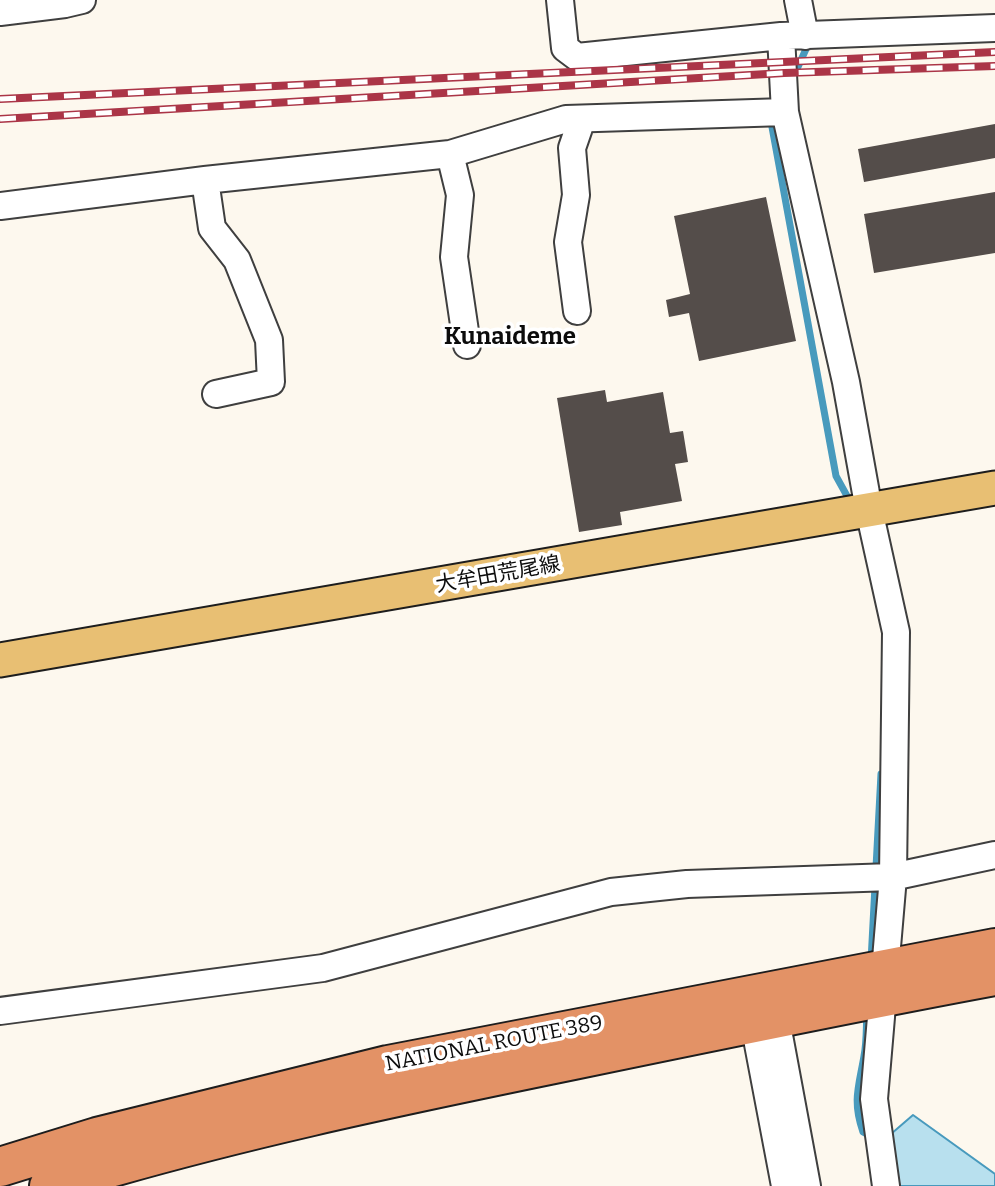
<!DOCTYPE html>
<html>
<head>
<meta charset="utf-8">
<style>
	body { margin:0 }
	canvas { display:block; background:#fdf8ee }
</style>
</head>
<body>
<canvas width="995" height="1186"></canvas>
<script>
const g = document.querySelector('canvas').getContext('2d');
g.lineJoin = 'round';
function fillPath(path, color) { g.fillStyle = color; g.fill(path, 'evenodd'); }
function trace(path, color, width, dash) { g.strokeStyle = color; g.lineWidth = width; g.lineCap = dash ? 'butt' : 'round'; g.setLineDash(dash || []); g.stroke(path); }
function label(font, color, halo, rows, align = 'center') {
  g.font = font + ' Bitter,"Noto Sans JP",serif'; g.lineWidth = 7; g.setLineDash([]); g.textBaseline = 'middle'; g.strokeStyle = halo; g.fillStyle = color; for (const [text, x, y, turn = 0] of rows) {
    g.save(); g.translate(x, y); g.rotate((+turn || 0) * Math.PI / 180); g.textAlign = isNaN(turn) ? turn : align; if (halo) g.strokeText(text, 0, 0); g.fillText(text, 0, 0); g.restore();
  }
}
const water = new Path2D(`
	M913 1115 995 1174V1186H900L890 1152 891 1134Z`);
fillPath(water, '#b8e0ee');
trace(water, '#489abd', 2);
trace(new Path2D(`
	M793 78 806 49 802 41
	M776 118 772 127 836 476 852 505
	M871 961 881 774
	M867 1011C866 1026 867 1041 864 1056 859 1086 852 1101 863 1132L874 1138`), '#489abd', 7);
fillPath(new Path2D(`
	M995 124V158L864 182 858 149Z
	M995 192V253L874 273 864 214Z
	M766 197 796 341 699 361 689 313 669 317 666 300 690 294 674 216Z
	M605 390 607 402 663 392 670 433 683 431 688 462 675 464 682 501 620 512 622 525 579 532 557 398Z`), '#544d4a');
const minor = new Path2D(`
	M560 0 565 48 577 57 781 36 995 28
	M798 0 805 36
	M0 12 65 4 82 0
	M781 36 785 112 846 382 869 510 896 632 893 877 874 1099 886 1186
	M450 154 460 195 454 257 467 345
	M205 180 212 228 237 260 269 340 271 382 216 394
	M0 206 205 180 450 154 566 119 785 112
	M577 311 568 242 576 195 572 148 582 119
	M0 1011 323 968 611 892 687 884 892 877 995 855
	M776 1019 807 1186
	M754 1023 785 1186`);
const major = new Path2D(`
	M0 660 995 488`);
const highway = new Path2D(`
	M0 1167 97 1137 388 1065 995 948
	M49 1186C220 1133 398 1096 574 1060 714 1031 854 1002 995 976`);
trace(minor, '#3f3f3f', 30);
trace(major, '#1d1d1d', 37);
trace(highway, '#1d1d1d', 42);
trace(minor, '#fff', 26);
trace(major, '#e8bf73', 33);
trace(highway, '#e39266', 38);
const rail = new Path2D(`
	M0 99 995 52
	M0 119 784 73 995 66`);
trace(rail, '#ab3547', 8);
trace(rail, '#fff', 5, [16]);
label('21px', '#0c0c0c', '#fff', [
	["大牟田荒尾線",498,575,-10],
	["NATIONAL ROUTE 389",494,1044,-11]
]);
label('bold 24px', '#0c0c0c', '#fff', [
	["Kunaideme",510,337]
]);
</script>
</body>
</html>
